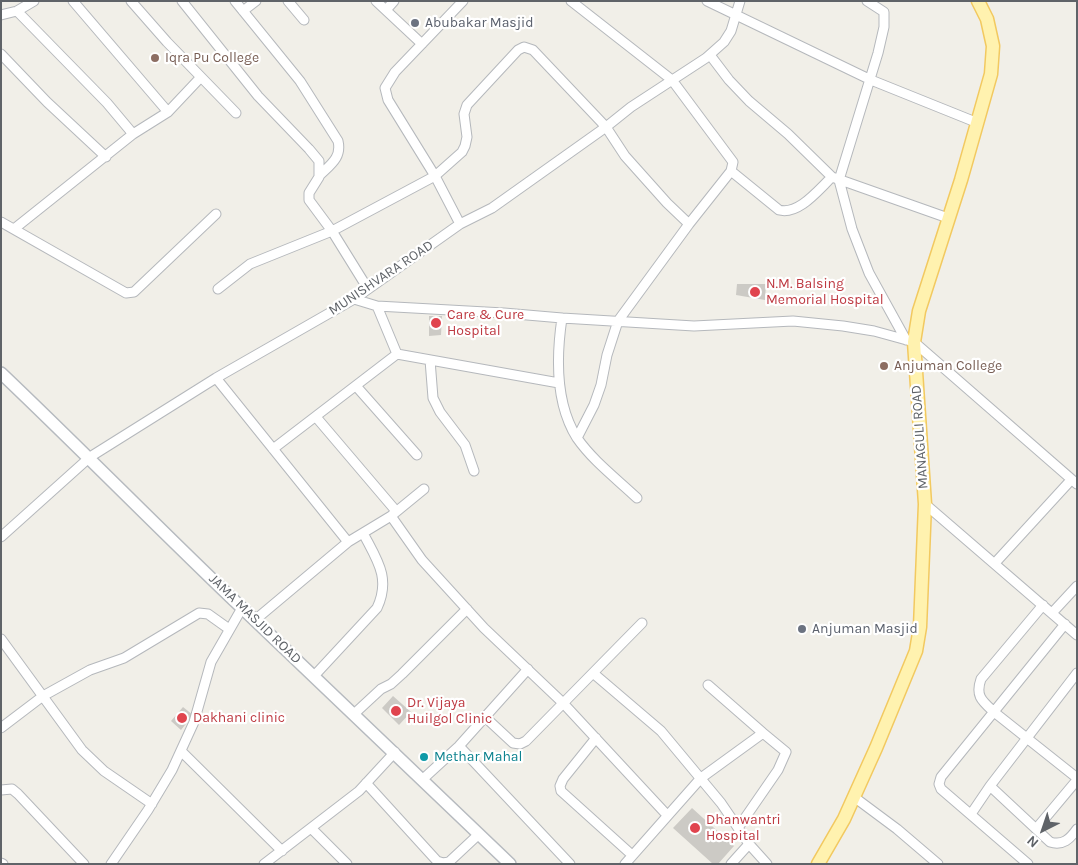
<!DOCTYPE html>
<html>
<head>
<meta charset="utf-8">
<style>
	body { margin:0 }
	#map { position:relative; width:1078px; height:865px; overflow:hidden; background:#f1efe8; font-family:Karla,sans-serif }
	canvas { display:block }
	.frame { position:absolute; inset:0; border:2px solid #5f6368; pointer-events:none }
	.north { position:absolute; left:1018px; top:805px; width:50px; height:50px; -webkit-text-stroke:4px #fff; paint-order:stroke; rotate:221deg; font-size:14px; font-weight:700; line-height:20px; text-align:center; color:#5f6368 }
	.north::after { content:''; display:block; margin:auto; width:18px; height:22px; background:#5f6368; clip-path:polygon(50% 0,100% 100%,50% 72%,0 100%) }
</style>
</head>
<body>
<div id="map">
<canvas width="1078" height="865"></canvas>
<div class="frame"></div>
<div class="north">N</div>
</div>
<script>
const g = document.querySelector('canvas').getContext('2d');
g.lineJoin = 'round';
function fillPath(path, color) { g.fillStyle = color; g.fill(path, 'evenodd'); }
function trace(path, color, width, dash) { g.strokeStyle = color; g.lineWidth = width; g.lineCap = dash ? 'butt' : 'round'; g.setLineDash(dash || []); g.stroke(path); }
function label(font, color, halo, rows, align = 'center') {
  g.font = font + ' Karla,sans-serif'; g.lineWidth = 4.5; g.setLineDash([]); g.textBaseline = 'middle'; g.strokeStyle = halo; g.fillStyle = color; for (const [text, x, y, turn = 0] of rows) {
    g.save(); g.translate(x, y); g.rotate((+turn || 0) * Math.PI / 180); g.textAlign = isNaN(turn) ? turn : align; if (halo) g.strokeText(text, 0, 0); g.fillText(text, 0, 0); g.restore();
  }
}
fillPath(new Path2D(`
	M737 284H766L765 300 736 295Z
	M429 316H442L441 335 429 336Z
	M393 696 411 712 399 725 382 708Z
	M183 707 193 715 181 730 171 721Z
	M692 808 734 846 718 864H713L673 828Z`), '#cccac5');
const street = new Path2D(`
	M73 1 168 112
	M131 1 167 42 236 113
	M182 1 258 96 309 149 319 161V177L309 193V200L332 231 368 289
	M235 1 300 81 338 141C342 158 330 165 319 176
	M288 1 304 20
	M376 1 422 44
	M571 1 672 80 733 162 731 171 689 224 618 321 607 355 601 385 594 405 577 438
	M707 1 871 80 978 123
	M867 1 884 12V27L878 53 839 180 852 229 869 273 906 340
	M386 10 394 1
	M17 11 107 103 133 134
	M243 11 256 1
	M1 15 17 11 34 1
	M1 54 47 102 106 157
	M710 55 729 80 749 101 788 134 832 177 948 218
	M731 171 779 210C799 215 818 190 832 177
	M1 222 126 293 134 292 216 214
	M460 224 435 176 388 100 385 88 395 72 463 1
	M14 229 133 134 168 112 201 77
	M218 289 250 264 332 231 435 176 462 152 465 146 467 137 464 114 467 105 518 50 524 47 533 50 606 127 625 156 667 203 689 224
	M354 299 377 306 504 313 562 318 694 326 793 321 843 326 874 331 914 342 1077 484
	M562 318C556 358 555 403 577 438 593 461 617 479 637 498
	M397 354 559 383
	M430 360 433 398 440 412 465 445 474 471
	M216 378 348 542
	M356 386 417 455
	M316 417 396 511
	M273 449 397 354 377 306
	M925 504 1077 635
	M391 516 422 560 484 628 563 703 667 815
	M1 537 90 457 216 378 354 299 460 224 492 208 606 127 631 107 706 58 724 42 731 31 740 1
	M995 563 1071 480
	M1043 605 981 679C975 696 982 701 994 712L1077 778
	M1052 613 1077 586
	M255 620 348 542 391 516 424 489
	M1 639 82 750 104 771 152 804
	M593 673 661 731 721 803 749 844 767 864
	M314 676 377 608C391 578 377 560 363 533
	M708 685 763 733 786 752 778 770 738 828
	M354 714 381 689 391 684 402 674 467 609
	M485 717 513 743 520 744 526 741 642 623
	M1 728 43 696 90 670 124 658 199 613 208 614 229 629
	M596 738 563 779 560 786 561 791 632 855
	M459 746 570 864
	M181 751 282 851
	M423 779 459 746 528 669
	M366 783 437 861 443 863 449 862 479 834
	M990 786 1050 842C1063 846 1070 839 1077 829
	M1 790 12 789 18 794 84 864
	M854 797 897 829 938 864
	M971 814 990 786 1077 673
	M312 829 347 864
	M1036 829 1077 780
	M1 863 3 864
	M111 864 148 810 172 770 194 722 211 662 242 608
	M264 864 359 791 395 752
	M625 864 701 778 763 733
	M731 864 749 844
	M1028 864 941 789 939 784 941 777 1065 624`);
const secondary = new Path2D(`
	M1 373C82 450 161 531 242 608 331 693 421 778 510 864`);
const primary = new Path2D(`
	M818 864 844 819 876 748 916 651 920 627 925 504 914 342 919 311 961 180 991 74 993 46 987 19 978 1`);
trace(street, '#b5b8bc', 11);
trace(secondary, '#b6babf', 14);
trace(primary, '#f2c960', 15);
trace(street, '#fff', 9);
trace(secondary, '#fff', 11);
trace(primary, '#fff2af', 12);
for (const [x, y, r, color] of [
	[415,23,5,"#6b7280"],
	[155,58,5,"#8d6e63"],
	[755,292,6,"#e0444e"],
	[436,323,6,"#e0444e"],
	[884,366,5,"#8d6e63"],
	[802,629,5,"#6b7280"],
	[396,711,6,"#e0444e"],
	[182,718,6,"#e0444e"],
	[424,757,5,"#0f9aa8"],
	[695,828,6,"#e0444e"]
]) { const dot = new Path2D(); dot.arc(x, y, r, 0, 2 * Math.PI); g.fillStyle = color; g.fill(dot); trace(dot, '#fff', 2); }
label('14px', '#5b616d', '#fff', [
	["Abubakar Masjid",425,23],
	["Anjuman Masjid",812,629]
], 'left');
label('14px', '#785e54', '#fff', [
	["Iqra Pu College",165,58],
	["Anjuman College",894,366]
], 'left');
label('14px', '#5f6368', '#fff', [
	["MUNISHVARA ROAD",381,278,-34],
	["MANAGULI ROAD",920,437,-94],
	["JAMA MASJID ROAD",255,619,44]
]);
label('14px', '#be3a42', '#fff', [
	["N.M. Balsing",766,284],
	["Memorial Hospital",766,300],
	["Care & Cure",447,315],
	["Hospital",447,331],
	["Dr. Vijaya",407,703],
	["Huilgol Clinic",407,719],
	["Dakhani clinic",193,718],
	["Dhanwantri",706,820],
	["Hospital",706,836]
], 'left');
label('14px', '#0d838f', '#fff', [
	["Methar Mahal",434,757]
], 'left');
</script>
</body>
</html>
